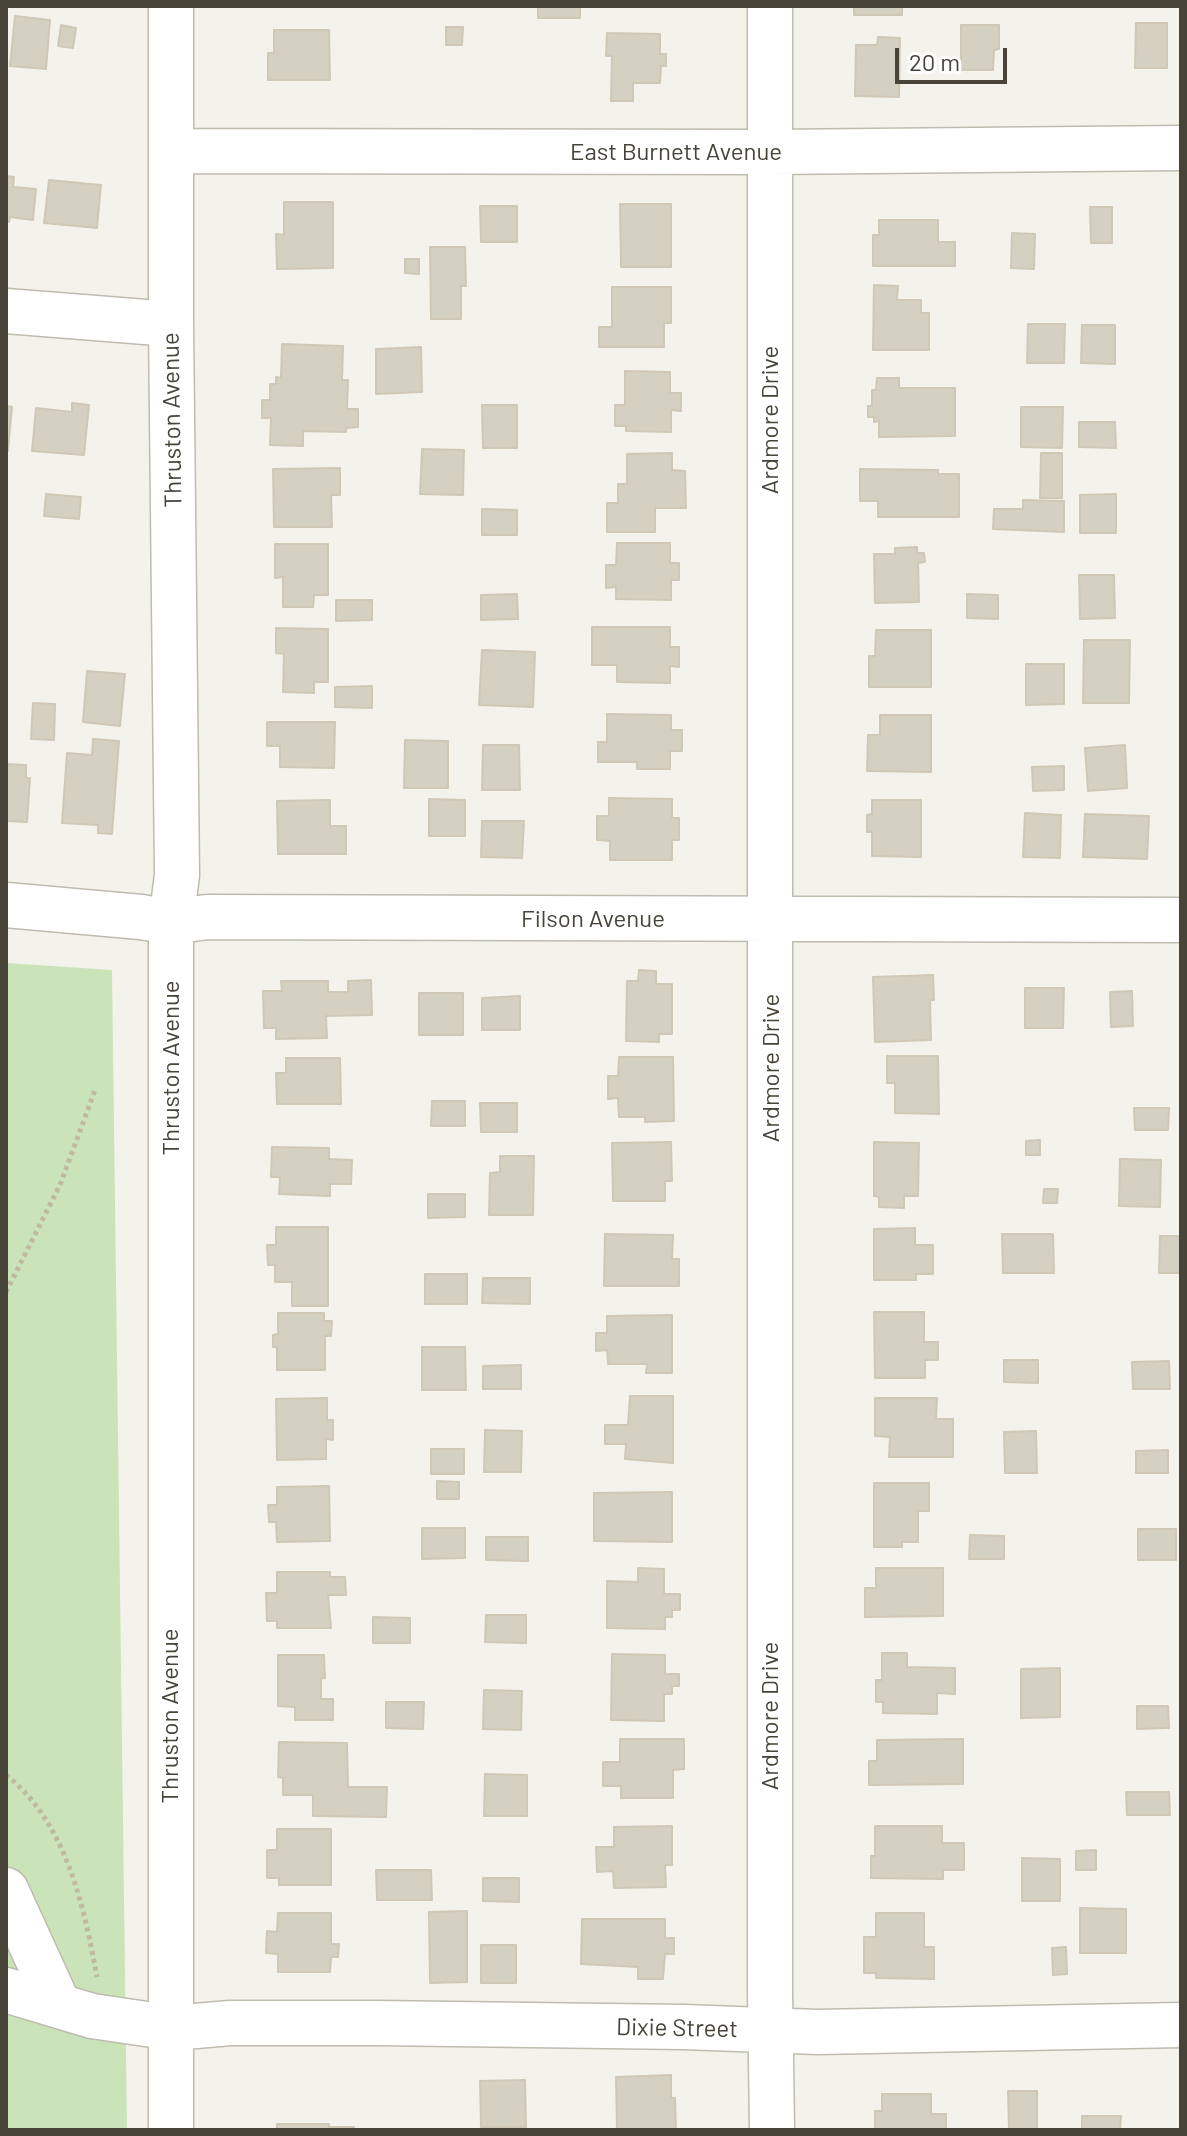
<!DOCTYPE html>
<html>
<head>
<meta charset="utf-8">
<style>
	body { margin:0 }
	#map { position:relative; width:1187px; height:2136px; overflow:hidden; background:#f4f3eb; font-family:Barlow,sans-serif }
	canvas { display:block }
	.frame { position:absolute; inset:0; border:8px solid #48443a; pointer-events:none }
	.scale { position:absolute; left:895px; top:48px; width:112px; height:36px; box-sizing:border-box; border:4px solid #48443a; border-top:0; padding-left:10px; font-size:24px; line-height:28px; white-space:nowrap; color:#48443a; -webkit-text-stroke:6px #fff; paint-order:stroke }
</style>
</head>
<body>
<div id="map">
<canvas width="1187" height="2136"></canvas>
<div class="frame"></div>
<div class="scale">20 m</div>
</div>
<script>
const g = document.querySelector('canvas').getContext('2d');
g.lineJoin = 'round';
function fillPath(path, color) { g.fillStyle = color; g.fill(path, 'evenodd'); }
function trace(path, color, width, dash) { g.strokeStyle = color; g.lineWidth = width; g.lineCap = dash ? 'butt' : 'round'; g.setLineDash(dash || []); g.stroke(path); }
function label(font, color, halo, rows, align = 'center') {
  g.font = font + ' Barlow,sans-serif'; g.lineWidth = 6; g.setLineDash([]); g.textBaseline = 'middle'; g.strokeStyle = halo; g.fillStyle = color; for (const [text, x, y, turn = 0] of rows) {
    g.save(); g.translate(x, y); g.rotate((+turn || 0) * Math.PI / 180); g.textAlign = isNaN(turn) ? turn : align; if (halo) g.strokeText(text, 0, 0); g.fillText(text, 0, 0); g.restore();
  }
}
fillPath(new Path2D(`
	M6 963 112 970 127 2130H6Z`), '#cae3b9');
const building = new Path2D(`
	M538 6H580V18H538Z
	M854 6H902V15H854Z
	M15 16 50 20 46 69 10 66Z
	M1136 23H1167V68H1135Z
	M61 25 76 28 73 48 58 46Z
	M961 25H999V49L994 50 993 70H961Z
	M446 27H463L462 45H446Z
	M274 30H329L330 80H268V53H274Z
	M607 33 660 34V54H666V66H661L660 83H633V101H611L612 56H606Z
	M878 37 900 38 899 97 855 96 856 45H877Z
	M6 176 14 177 13 187 36 189 33 220 10 217 9 222 6 221Z
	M49 180 101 185 97 228 44 223Z
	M284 202H333V268L277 269 276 234 284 235Z
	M620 204H671V267H621Z
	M480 206H517V242H481Z
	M1090 207H1112V243H1091Z
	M879 220H938V242H955V266H873V235H879Z
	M1012 233 1035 234 1034 269 1011 268Z
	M430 247H465L466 286H461V319H431Z
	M405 259H419V274L405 273Z
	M874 285 898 286 897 300H921V313H929V350H873Z
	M612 287H671V323H664V347H599V327H612Z
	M1028 324H1065L1064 363H1027Z
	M1082 325H1115V364L1081 363Z
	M282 344 343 346 342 380H348L347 409H358V427L346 428V432L303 431V446L270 445 271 418H262V400H270V384H276V377L281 378Z
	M421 347 422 392 376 394V349Z
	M625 371 670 372V393H681V411L671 410V432L626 431V426H615V405H625Z
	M877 378H899V388H955V436L879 437V421L874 422V417H868V406H872V390H876Z
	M72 403 89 405 84 455 32 451 36 408 72 412Z
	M482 405H517V448H483Z
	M6 406 12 407 8 451H6Z
	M1021 407H1063L1062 448 1021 447Z
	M1079 422H1115L1116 448 1079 447Z
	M422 449 464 450 463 495 420 494Z
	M672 453V470L685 471 686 508H655V532H607V503H618V484H627V454Z
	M1041 453H1062V498H1040Z
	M340 468V495H331L332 527H274L273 469Z
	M860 469 938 470V474H959V517H878V501H860Z
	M46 494 81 497 79 519 44 516Z
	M1116 494V533H1080V495Z
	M1023 500 1064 501V532L993 529 994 509H1023Z
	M482 509 517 510V535H482Z
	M617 543H670V563H679V580H671V600L616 599V587L606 588V565H616Z
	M275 544H328V595H314L313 607H283V577L275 578Z
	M917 547V553H924L925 562 918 563 919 602 875 603 874 554H895V548Z
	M1079 575H1114L1115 618 1080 619Z
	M517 594 518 619 481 620V595Z
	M967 594 998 595V619L967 618Z
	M336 600H372V620L336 621Z
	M592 627H670V647H679V667L670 666V683L617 682V665H592Z
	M276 628 328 629V682H314V693L283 692 284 654 276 653Z
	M876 630H931V687H869V656H875Z
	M1084 640H1130L1129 703H1083Z
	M482 650 535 652 533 707 479 705Z
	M1026 664H1064V704L1026 705Z
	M87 671 125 674 120 726 83 722Z
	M372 686V708L335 707V687Z
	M33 703 55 704 54 740 31 739Z
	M607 714 671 715V730H682V751H670V769H637V762H598V742H607Z
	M880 715H931V772L867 771 868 735H880Z
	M267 722H335L334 768 280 767V746H267Z
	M93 739 119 741 112 834 98 833V825L62 823 67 753 92 755Z
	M405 740 448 741V788H404Z
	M483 745H519L520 790H482Z
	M1125 745 1127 788 1088 791 1085 748Z
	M6 764 26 765V778H30L27 822 6 821Z
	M1064 766V790L1033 791 1032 767Z
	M609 798 672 799V818H679V840H672V860H610V841L597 840V816H609Z
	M429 799 465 800V836H429Z
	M330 800V826H346V854H278L277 801Z
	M872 800H921V857L872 856V832H867V815L872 814Z
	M1025 813 1061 815 1060 858 1023 857Z
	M1085 814 1149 816 1147 859 1083 857Z
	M482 821H524L522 858 481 857Z
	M639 970 656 971V984H672V1034H659V1042L626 1041 627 981H638Z
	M933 975 934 1000H930L931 1040 875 1042 873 977Z
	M371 980 372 1015 326 1016 327 1038 276 1039V1028H264L263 991H282L281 981H328V992H348V981Z
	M1025 988H1064L1063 1028H1025Z
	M1132 991 1133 1026 1111 1027 1110 992Z
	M419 993H463V1035H419Z
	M520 996V1030H482V998Z
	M887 1056H938L939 1114 895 1113V1083H887Z
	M619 1057H673L674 1121 645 1122V1117H619L618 1098 608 1099V1076H618Z
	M286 1058H340L341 1104H277L276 1073H286Z
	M432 1101H465V1126H431Z
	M480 1103H517V1132H481Z
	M1134 1108H1169L1168 1130H1135Z
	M1040 1140V1155H1026V1141Z
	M671 1142 672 1181H665V1201H613L612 1143Z
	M874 1142 919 1143 918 1196H904V1208L879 1207V1197L874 1196Z
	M272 1147 329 1148V1159L352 1160 351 1184H330V1196L279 1194 280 1177H271Z
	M500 1156H534L533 1215H489L490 1173 500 1172Z
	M1120 1159 1161 1160 1160 1207 1119 1206Z
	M1044 1189H1058L1057 1203H1043Z
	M428 1194H465V1217L428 1218Z
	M276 1227H328V1306H292V1282H275V1265H268L267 1245H276Z
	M915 1228V1245H933V1274H916V1280H874V1229Z
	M605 1234 673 1235 672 1259H679V1286H604Z
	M1002 1234H1053L1054 1273H1003Z
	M1160 1236H1181V1273H1159Z
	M425 1274H467V1304H425Z
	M483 1278H530V1304L482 1303Z
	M874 1312H924V1342H938V1360H925V1378H875Z
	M278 1313H324V1321H332L331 1336H325V1370H277V1347H273V1335L278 1334Z
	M672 1315V1373H646L647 1364H608L607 1350 596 1351V1333H607V1316Z
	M422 1347H465L466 1390H422Z
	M1004 1360H1038V1383L1004 1382Z
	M1169 1361 1170 1389H1133L1132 1362Z
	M521 1365V1389H483V1366Z
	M630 1396H673V1463L625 1459 626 1444H605V1425H628Z
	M327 1398V1420H333V1440L326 1439V1459L277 1460 276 1399Z
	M875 1398H937L936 1419H953V1457H889L890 1437 875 1436Z
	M485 1430 522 1431 521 1472H484Z
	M1036 1431 1037 1473H1005L1004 1432Z
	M431 1449H464V1474H431Z
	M1168 1450V1473H1136V1451Z
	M437 1481 459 1482V1499H437Z
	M874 1483H929V1511H918V1542H902V1547H874Z
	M329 1486 330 1541 277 1542 276 1522H269L268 1505H277V1487Z
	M672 1492V1542L594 1541V1493Z
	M422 1528H465V1558L422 1559Z
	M1138 1529H1176V1560H1138Z
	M970 1535 1004 1536V1559H969Z
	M486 1537H528V1561L486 1560Z
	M638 1568 664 1569V1594H680V1610H672V1617H665V1629L607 1628V1581L638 1582Z
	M876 1568H943V1616L865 1617V1588H876Z
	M277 1572H330V1577H345L346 1595H328L331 1628H277V1621H267L266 1593H277Z
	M486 1615H526V1643L485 1642Z
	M373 1617 410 1618V1643H373Z
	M882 1653H907V1667L955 1668V1694L937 1693V1714L883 1713V1702H876V1680H882Z
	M612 1654 665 1655V1674H679V1686H672V1694H664V1721L611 1720Z
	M278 1655H324L325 1678H321V1699H333V1720H295V1707L278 1706Z
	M1060 1668V1717L1021 1718V1669Z
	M484 1690 522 1691 521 1730 483 1729Z
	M386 1702H424L423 1729 386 1728Z
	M1137 1706H1168L1169 1728 1137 1729Z
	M620 1739H684V1769L673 1770V1798H621V1786H603V1762H620Z
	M963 1739V1784L869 1785V1761H877V1740Z
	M279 1742 347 1743 348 1787H387L386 1817 313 1816V1795H283V1778L278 1777Z
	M485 1774 527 1775V1816H484Z
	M1126 1792H1169L1170 1815H1127Z
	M672 1826V1865H665L666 1887 614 1888 613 1871 597 1872 596 1847H614V1827Z
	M875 1826H942V1843H964V1870H943V1879L871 1878V1856H875Z
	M277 1829H331V1885H279V1878H267V1850H277Z
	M1096 1850V1870H1076V1851Z
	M1022 1858 1060 1859V1901H1022Z
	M376 1870H431L432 1900H377Z
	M483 1878H519V1902L483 1901Z
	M1080 1908 1126 1909V1953H1080Z
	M467 1911V1982L430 1983 429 1912Z
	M278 1913H331V1944H339L338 1957H331L330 1972H278V1954L266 1953 267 1931 277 1932Z
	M876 1913H924V1947H934V1979L876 1978V1973H864V1937H876Z
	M582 1919H665V1938H674V1954H665L663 1979H638V1967L581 1964Z
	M481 1945H516V1983H481Z
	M1066 1947 1067 1974 1053 1975 1052 1948Z
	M671 2075V2098H675L676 2130H617L616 2077Z
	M525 2080 526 2127H481L480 2081Z
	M1008 2091H1037V2130H1009Z
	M882 2094H931V2114H946V2130H875V2111H882Z
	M1082 2116H1121L1120 2130H1082Z
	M277 2124H329V2127H354V2130H277Z`);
fillPath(building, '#d4d0c2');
trace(building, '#cfc8b6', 2);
const minor = new Path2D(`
	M171 6V324L177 875 171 922V2130
	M770 6V1991L772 2130
	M171 151 772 152 1181 148
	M6 311 171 324
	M6 905 141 917 171 922 207 917 1181 920
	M6 1890 59 2006
	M6 1990 92 2016 173 2028 230 2023H376L684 2027 818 2032 1181 2025`);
trace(minor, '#bfbbaf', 47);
trace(new Path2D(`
	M6 1292 60 1185 95 1090
	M6 1775C66 1822 84 1906 97 1977`), '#bfb9a2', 5, [4, 4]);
trace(minor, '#fff', 44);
label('24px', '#48443a', '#fff', [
	["East Burnett Avenue",676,152],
	["Thruston Avenue",172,420,-91],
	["Ardmore Drive",770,420,-90],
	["Filson Avenue",593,919],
	["Thruston Avenue",171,1068,-90],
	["Ardmore Drive",771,1068,-90],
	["Thruston Avenue",170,1716,-90],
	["Ardmore Drive",770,1716,-90],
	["Dixie Street",677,2028,1]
]);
</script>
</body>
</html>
